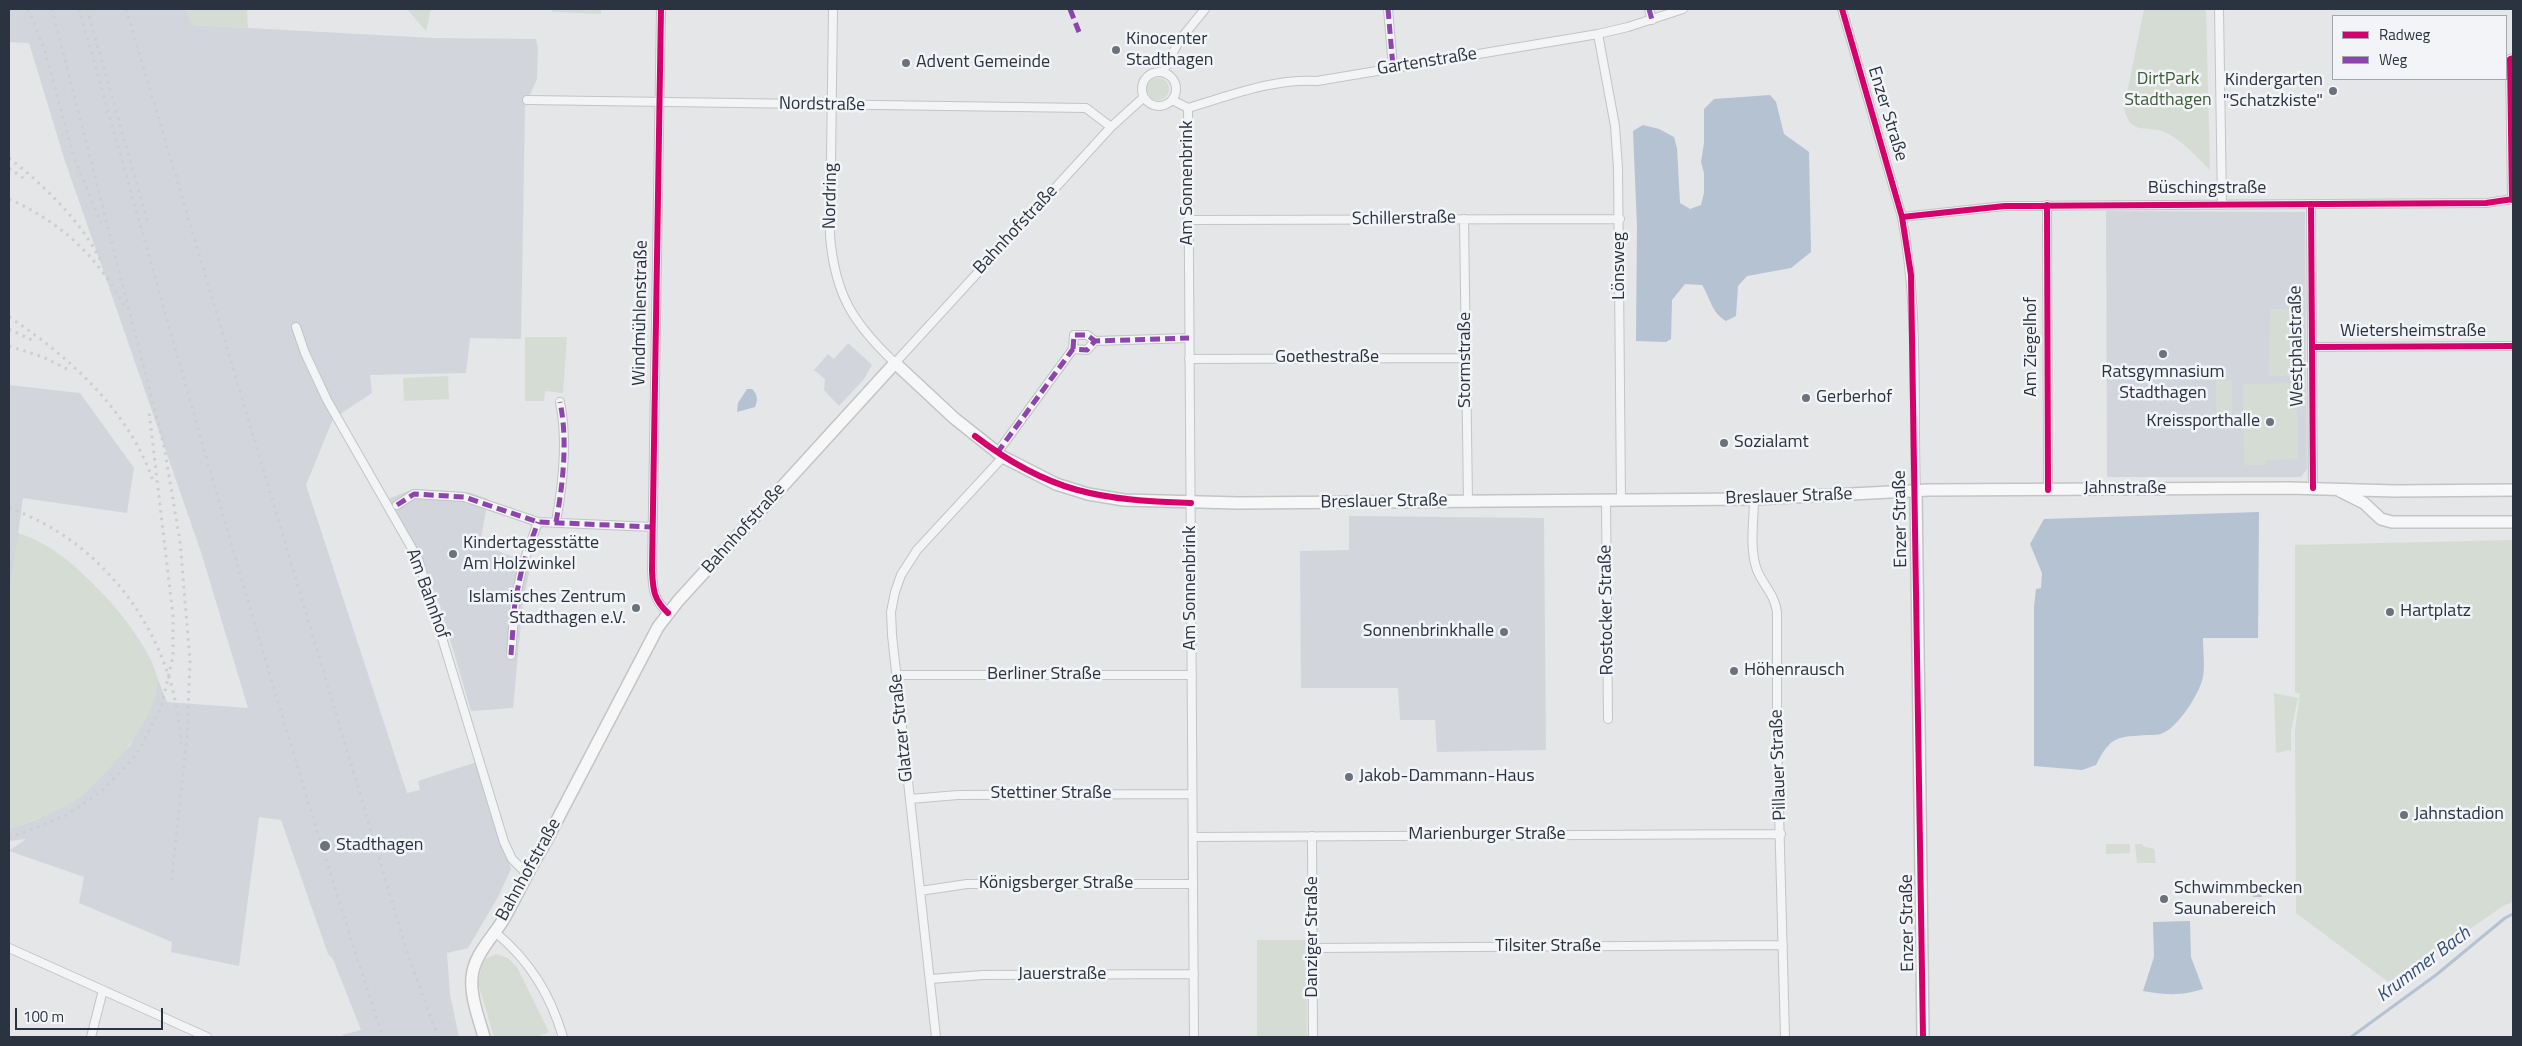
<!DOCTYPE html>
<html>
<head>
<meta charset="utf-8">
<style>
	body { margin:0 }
	#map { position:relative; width:2522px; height:1046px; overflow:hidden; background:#e4e6e8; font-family:"Titillium Web",sans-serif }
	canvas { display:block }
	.frame { position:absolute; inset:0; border:10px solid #2b3341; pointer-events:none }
	.legend { position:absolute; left:2332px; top:15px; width:175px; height:65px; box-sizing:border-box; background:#f2f4f7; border:1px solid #a2a7ae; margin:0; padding:6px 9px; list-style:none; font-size:15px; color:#2b3341 }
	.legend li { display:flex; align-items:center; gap:10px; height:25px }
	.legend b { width:25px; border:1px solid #a2a7ae }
	.scale { position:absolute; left:15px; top:1008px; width:148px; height:22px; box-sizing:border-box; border:2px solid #2b3341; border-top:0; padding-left:6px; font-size:15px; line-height:18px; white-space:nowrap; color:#2b3341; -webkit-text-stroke:4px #f2f4f7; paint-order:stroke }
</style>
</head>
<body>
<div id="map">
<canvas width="2522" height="1046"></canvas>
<div class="frame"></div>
<ul class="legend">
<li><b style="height:6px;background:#d6006c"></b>Radweg</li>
<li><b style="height:6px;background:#8e44ad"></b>Weg</li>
</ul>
<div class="scale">100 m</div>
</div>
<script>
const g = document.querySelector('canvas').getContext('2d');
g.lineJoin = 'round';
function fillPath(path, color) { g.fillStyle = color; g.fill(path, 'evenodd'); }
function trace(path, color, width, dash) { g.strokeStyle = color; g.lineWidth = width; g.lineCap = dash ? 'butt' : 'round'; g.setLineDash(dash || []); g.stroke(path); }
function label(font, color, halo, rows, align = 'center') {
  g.font = font + ' "Titillium Web",sans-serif'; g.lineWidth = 5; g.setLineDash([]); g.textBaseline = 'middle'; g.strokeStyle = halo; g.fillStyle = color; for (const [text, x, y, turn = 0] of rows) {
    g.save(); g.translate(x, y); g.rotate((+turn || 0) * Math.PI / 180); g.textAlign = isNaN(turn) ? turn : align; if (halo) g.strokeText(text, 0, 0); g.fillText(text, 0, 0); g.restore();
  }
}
fillPath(new Path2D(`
	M9 9H186L193 25 433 38 536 39 538 48 537 79 525 106 521 339 470 338 466 373 370 375 372 393 333 419 306 485 407 793 420 790 418 781 477 762 511 869 498 897 468 948 447 953 450 994 459 1037H343L342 1035 361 1030 333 959 328 954 281 820 259 817 239 966 171 952 172 942 79 903 84 877 9 851 26 839 9 841V829L36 820 81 796 130 745 155 697 157 677 167 702 248 708 201 552 64 158 29 43 9 42Z
	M2106 211 2305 212 2307 469 2301 477H2107Z
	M848 343 872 365 864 379 839 406 824 390 825 379 814 370 828 354 834 359Z
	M9 385 80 393 134 468 127 513 23 498 9 599Z
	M413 489 468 492 488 499 480 544 531 564 523 601 513 708 471 711 440 605 388 499Z
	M1349 516 1544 518 1546 750 1437 752 1435 720H1400L1398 688H1301L1300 551 1349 550Z`), '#d2d5db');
fillPath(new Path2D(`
	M186 9H247L248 28 193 25Z
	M407 9H431L426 31Z
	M552 9H601V14L552 12Z
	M2144 9H2206L2210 170C2198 158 2182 141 2167 133 2148 124 2130 137 2124 108Z
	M1147 89a11 11 0 1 1 22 0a11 11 0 1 1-22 0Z
	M2270 309H2297L2296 376H2269Z
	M525 337H567L563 393 545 391 544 401H525Z
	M448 376 449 399 404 401 403 378Z
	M2232 380V415H2216V381Z
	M2297 383 2298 459 2267 460V465H2244L2243 384Z
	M18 533C55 545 79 569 106 597 122 614 153 654 157 677 163 712 107 776 81 796 60 812 33 821 9 829V599Z
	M2513 540V902L2503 906 2391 984 2296 913 2295 729 2300 694 2295 692V545Z
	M2274 693 2298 698 2291 731V750L2276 753Z
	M2106 844H2130V853L2106 854Z
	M2135 844H2142L2143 846 2154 849 2156 863H2137Z
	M1257 940H1306L1307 1037H1257Z
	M496 954 508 958 517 967 549 1032 537 1037H494L478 983 483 960Z`), '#d5dcd4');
fillPath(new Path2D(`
	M1770 95 1776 102 1784 134 1809 152 1811 252 1791 268 1747 276 1738 286 1736 316 1726 321C1711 312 1711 299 1702 285L1685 284 1672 300 1671 339 1666 342 1636 341 1637 226 1633 131 1643 125 1659 129 1674 137 1677 148 1680 203 1690 209 1701 205 1704 193V173L1701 162 1704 143V109L1714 99Z
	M747 389H752C758 395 758 400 755 407L737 412 738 403Z
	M2259 512 2258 638H2203C2203 651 2205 665 2203 677 2200 693 2178 727 2163 733 2159 735 2153 735 2148 735 2118 737 2111 735 2096 765L2082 770 2034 766V607L2036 589 2041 588 2042 573 2030 544 2044 519Z
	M2265 883 2262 897H2253L2250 891 2251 885Z
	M2190 921 2191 957 2203 989C2181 996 2165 995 2143 991L2154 957 2153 922Z`), '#b4c2d2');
trace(new Path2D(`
	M2351 1037 2436 975 2505 918 2513 914`), '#b4c2d2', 3);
const minor = new Path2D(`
	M661 9 652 570C653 589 653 599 668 613
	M833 9 830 236C835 295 853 323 895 363L1111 127 1144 97
	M1388 9 1393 67
	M1649 9 1652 20
	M1842 9 1902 217C1919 307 1913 400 1916 491
	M2219 9 2222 204
	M1598 34 1615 126 1618 168 1621 500
	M1163 72 1179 41 1205 9
	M1142 89a17 17 0 1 1 34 0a17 17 0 1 1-34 0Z
	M527 100 1086 108 1111 127
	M1172 100 1188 108C1229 96 1274 78 1317 81L1598 34 1628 27 1683 9
	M1188 108 1194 1037
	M2512 200 2510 59 2513 58
	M2311 204 2313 488
	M2047 205 2048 490
	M1902 217 2005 206 2486 203 2513 199
	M1464 219 1468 501
	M1188 220 1620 219
	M296 327 305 353 327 400 418 559 504 842 512 859 526 873
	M2312 347 2513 346
	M1073 349 1074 335H1087L1095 341
	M1189 359 1466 358
	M997 453 1073 349 1087 350 1095 341 1189 338
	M1754 499C1754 520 1749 549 1757 570 1763 585 1775 595 1777 612V736L1785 1037
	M1606 500 1608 719
	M397 505 414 494 464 497 538 522 653 527
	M556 522C563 484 568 440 560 402
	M511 655 515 601 523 564 538 522
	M896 675H1192
	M910 799 958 795 1192 794
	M1312 836 1313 1037
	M1193 837 1781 834
	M920 891 967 884H1193
	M495 932C530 961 550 994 563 1037
	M9 948 207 1037
	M1313 948 1783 945
	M930 979 983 975 1194 974
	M91 1037 103 990
	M936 1037 892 635 891 612 895 592 901 575 917 550 1003 457`);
const secondary = new Path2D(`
	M1916 491 1923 1037
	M2340 491 2364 503 2381 519 2392 522H2513
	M484 1037C479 1019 470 996 472 977 474 954 494 936 505 917 518 893 529 869 544 845L658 627 678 601 895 363 954 418 1003 457 1056 484 1088 494 1124 500 1238 503 1754 499 1929 490 2289 488 2395 491 2513 490`);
trace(minor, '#c2c4c6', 10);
trace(secondary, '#c2c4c6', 14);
trace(minor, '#f3f4f5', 8);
trace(secondary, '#f7f7f7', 11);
trace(new Path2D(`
	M28 9 44 48 74 157 101 223
	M52 9 164 446 180 541 190 661 187 737 171 885
	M79 9C177 352 271 698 383 1037
	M87 9 148 223
	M126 9 408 955 438 1037
	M9 158C45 186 82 222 102 263
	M9 168 26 180
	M9 199C61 222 98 257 125 307
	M9 317C69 356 130 412 153 481
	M9 329 36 342
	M9 346 43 357 69 370
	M9 508C108 543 176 640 181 744
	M9 838 65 816 102 791 136 755 161 708 173 657V616L149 411`), '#cdced0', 3, [2.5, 5]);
trace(new Path2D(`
	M1070 9 1079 32
	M1388 9 1393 67
	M1649 9 1652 20
	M1073 349 1074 335H1087L1095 341
	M997 453 1073 349 1087 350 1095 341 1189 338
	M397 505 414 494 464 497 538 522 653 527
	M556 522C563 484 568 440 560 402
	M511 655 515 601 523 564 538 522`), '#8e44ad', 5, [10, 5]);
trace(new Path2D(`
	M661 9 652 570C653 589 653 599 668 613
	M1842 9 1902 217 1911 275 1923 1037
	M2512 200 2510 59 2513 58
	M2311 204 2313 488
	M2047 205 2048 490
	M1902 217 2005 206 2486 203 2513 199
	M2312 347 2513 346
	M975 436C1049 493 1100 500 1191 503`), '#d6006c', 6);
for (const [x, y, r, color] of [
	[1116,50,5,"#6c727b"],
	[906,63,5,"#6c727b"],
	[2333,91,5,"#6c727b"],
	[2163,354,5,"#6c727b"],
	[1806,398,5,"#6c727b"],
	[2270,422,5,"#6c727b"],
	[1724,443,5,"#6c727b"],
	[453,554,5,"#6c727b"],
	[636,608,5,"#6c727b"],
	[2390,612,5,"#6c727b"],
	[1504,632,5,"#6c727b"],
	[1734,671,5,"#6c727b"],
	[1349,777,5,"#6c727b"],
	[2404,815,5,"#6c727b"],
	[325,846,6,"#6c727b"],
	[2164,899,5,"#6c727b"]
]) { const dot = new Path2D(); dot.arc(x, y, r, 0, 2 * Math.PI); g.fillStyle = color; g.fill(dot); trace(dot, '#f2f4f7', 2); }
label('18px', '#2b3341', '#f2f4f7', [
	["Kinocenter",1126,40],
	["Stadthagen",1126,61],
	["Advent Gemeinde",916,63],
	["Kindergarten",2323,81,"right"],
	["\"Schatzkiste\"",2323,102,"right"],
	["Ratsgymnasium",2163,373,"center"],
	["Stadthagen",2163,394,"center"],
	["Gerberhof",1816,398],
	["Kreissporthalle",2260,422,"right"],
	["Sozialamt",1734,443],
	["Kindertagesstätte",463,544],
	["Am Holzwinkel",463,565],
	["Islamisches Zentrum",626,598,"right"],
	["Stadthagen e.V.",626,619,"right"],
	["Hartplatz",2400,612],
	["Sonnenbrinkhalle",1494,632,"right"],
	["Höhenrausch",1744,671],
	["Jakob-Dammann-Haus",1359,777],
	["Jahnstadion",2414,815],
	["Stadthagen",336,846],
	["Schwimmbecken",2174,889],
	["Saunabereich",2174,910]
], 'left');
label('18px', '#2b3341', '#f2f4f7', [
	["Gartenstraße",1427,62,-9],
	["Nordstraße",822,105,1],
	["Enzer Straße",1887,114,73],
	["Am Sonnenbrink",1188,183,-90],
	["Büschingstraße",2207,189],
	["Nordring",831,196,-89],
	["Schillerstraße",1404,219,-1],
	["Bahnhofstraße",1016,230,-47],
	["Lönsweg",1620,266,-90],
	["Windmühlenstraße",641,313,-89],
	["Wietersheimstraße",2413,332],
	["Westphalstraße",2297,346,-91],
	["Am Ziegelhof",2032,347,-90],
	["Goethestraße",1327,358],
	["Stormstraße",1466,360,-90],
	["Jahnstraße",2125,489],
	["Breslauer Straße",1789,497,-2],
	["Breslauer Straße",1384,502,-1],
	["Enzer Straße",1901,519,-91],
	["Bahnhofstraße",744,529,-48],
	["Am Sonnenbrink",1191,588,-90],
	["Am Bahnhof",427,594,70],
	["Rostocker Straße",1607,610,-91],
	["Berliner Straße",1044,675],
	["Glatzer Straße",902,728,-96],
	["Pillauer Straße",1779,765,-92],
	["Stettiner Straße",1051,794],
	["Marienburger Straße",1487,835],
	["Bahnhofstraße",529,870,-61],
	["Königsberger Straße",1056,884],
	["Enzer Straße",1908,923,-91],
	["Danziger Straße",1313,937,-90],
	["Tilsiter Straße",1548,947],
	["Jauerstraße",1062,975]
]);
label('18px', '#405d39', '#f2f4f7', [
	["DirtPark",2168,80],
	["Stadthagen",2168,101]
]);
label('italic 19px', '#365274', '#f2f4f7', [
	["Krummer Bach",2424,965,-37]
]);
</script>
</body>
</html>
